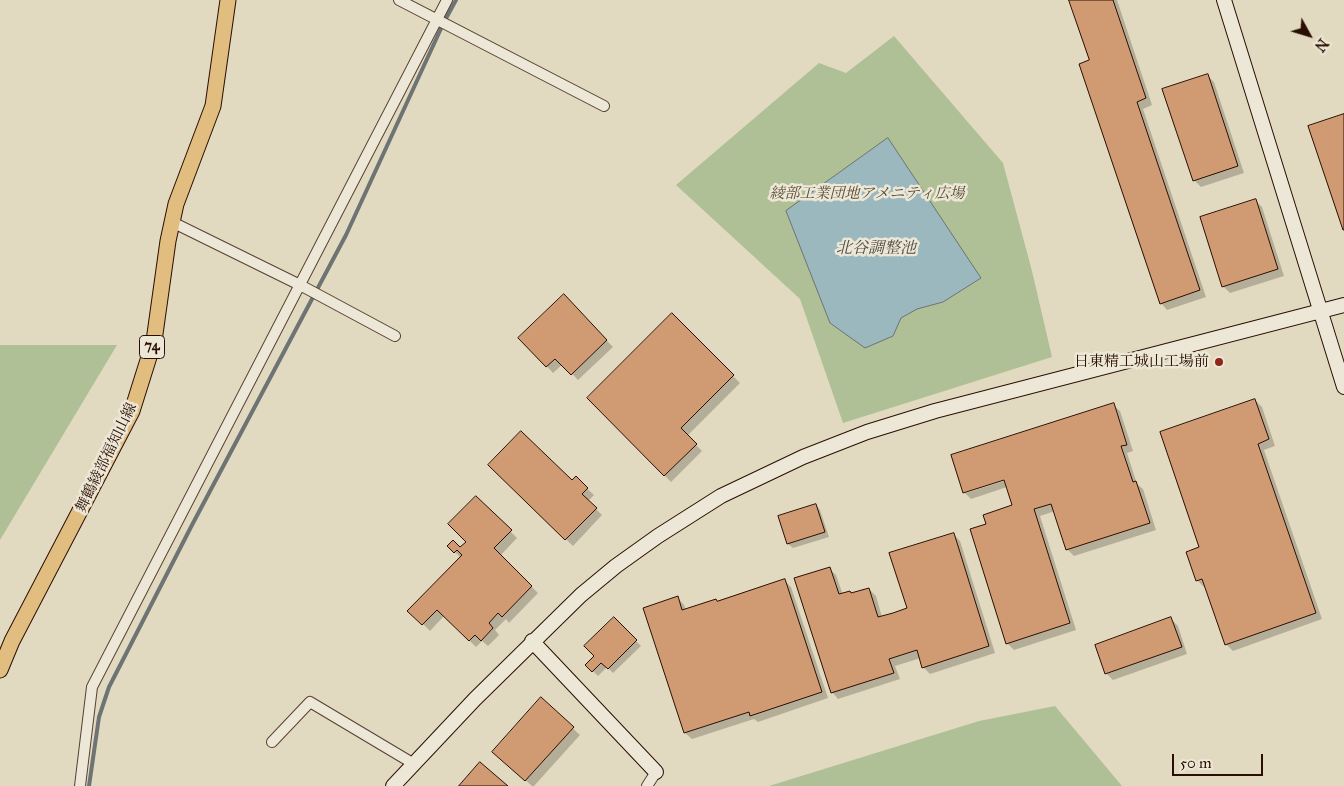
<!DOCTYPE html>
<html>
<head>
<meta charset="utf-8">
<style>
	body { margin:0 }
	#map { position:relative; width:1344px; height:786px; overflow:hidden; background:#e2dac0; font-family:"IM FELL Great Primer",serif }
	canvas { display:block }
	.north { position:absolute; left:1284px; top:10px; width:50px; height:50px; -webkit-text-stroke:4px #ece7d6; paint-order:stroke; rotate:129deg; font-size:14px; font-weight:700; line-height:20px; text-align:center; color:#2a0e02 }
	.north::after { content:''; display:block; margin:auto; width:18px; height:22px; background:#2a0e02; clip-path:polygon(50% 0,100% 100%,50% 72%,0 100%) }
	.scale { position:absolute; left:1172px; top:754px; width:91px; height:22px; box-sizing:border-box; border:2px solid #2a0e02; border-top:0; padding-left:6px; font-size:15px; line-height:18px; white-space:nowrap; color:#2a0e02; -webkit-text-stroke:4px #ece7d6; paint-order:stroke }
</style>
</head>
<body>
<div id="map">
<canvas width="1344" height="786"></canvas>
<div class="north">N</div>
<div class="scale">50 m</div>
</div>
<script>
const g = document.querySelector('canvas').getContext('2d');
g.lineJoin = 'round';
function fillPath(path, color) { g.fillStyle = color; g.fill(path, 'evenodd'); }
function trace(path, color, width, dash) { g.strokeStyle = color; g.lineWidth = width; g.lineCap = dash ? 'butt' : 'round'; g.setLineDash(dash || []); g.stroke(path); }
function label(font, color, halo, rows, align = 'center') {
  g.font = font + ' "IM FELL Great Primer","Noto Serif JP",serif'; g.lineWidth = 5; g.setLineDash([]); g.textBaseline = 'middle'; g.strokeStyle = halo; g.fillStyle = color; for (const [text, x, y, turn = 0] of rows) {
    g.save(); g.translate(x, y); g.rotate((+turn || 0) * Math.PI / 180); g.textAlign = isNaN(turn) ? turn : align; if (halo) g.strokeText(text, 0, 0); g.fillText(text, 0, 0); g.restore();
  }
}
fillPath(new Path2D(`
	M894 36 1003 163 1032 271 1052 357 843 423 800 299 676 185 819 63 846 73Z
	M0 345H117L0 540Z
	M1055 706 1122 786H769L979 721Z`), '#afc096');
const water = new Path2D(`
	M888 138 981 278 943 302 917 309 901 318 893 336 865 348 830 323 786 211Z`);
fillPath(water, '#9ab8be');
trace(water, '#6d7473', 1);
fillPath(new Path2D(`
	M1070 0H1117L1152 105 1143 109 1206 297 1167 310 1161 303 1090 61Z
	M1207 75 1214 82 1244 173 1201 187 1194 180Z
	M1255 200 1262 207 1284 276 1230 293 1223 286Z
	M564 296 613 347 578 380 563 364 553 373 520 338Z
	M672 315 740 383 687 436 702 451 671 482 588 398Z
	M1255 400 1262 407 1275 446 1264 450 1322 619 1233 651 1226 644 1206 586 1204 587 1197 580 1201 548Z
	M1113 405 1120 411 1133 451 1127 453 1137 484 1143 489 1156 530 1074 556 1067 549 1055 511 1040 516 1076 630 1014 650 1007 643 971 530 987 524 984 515 1013 506 1007 487 971 499 964 492 953 456ZM1009 477 1010 479 966 493V490Z
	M490 465 572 482 576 478 594 495 588 501 602 515 573 546Z
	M476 497 517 538 500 556 538 593 509 623 506 619 495 630 499 635 488 646 482 641 476 647 444 616 430 631 409 610 461 558 449 546 461 549 468 542Z
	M816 505 820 510 829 537 793 548 788 544Z
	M953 534 960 541 995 653 930 674 923 667 921 658 895 666 900 679 838 699 832 692 830 569 836 575 843 595 852 594 869 589 876 596 882 617 908 609Z
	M784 580 791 587 828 698 758 722 754 719 692 739 685 733 644 609 678 598 684 605 686 610 718 602Z
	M614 619 641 646 613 673 607 667 598 676 587 665 596 656Z
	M1171 619 1178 626 1187 654 1113 680 1106 673Z
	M541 699 580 735 534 786H532L500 758Z`), '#0003');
trace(new Path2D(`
	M89 786 99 717 109 687 192 525 346 235 444 22 456 0`), '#6d7473', 4);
const building = new Path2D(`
	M1069 0H1113L1146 98 1137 102 1200 290 1160 304 1079 64 1089 60Z
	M1208 74 1238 166 1193 181 1162 89Z
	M1344 114V230H1343L1308 126Z
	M1256 199 1278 269 1222 287 1200 217Z
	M564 294 607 340 571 375 555 359 546 367 518 338Z
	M672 313 734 375 681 428 697 444 664 476 587 398Z
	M1255 399 1269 439 1258 444 1316 613 1225 645 1202 579 1196 581 1186 552 1199 547 1160 432Z
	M1114 403 1127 445 1121 446 1133 482 1136 481 1150 523 1066 550 1051 504 1034 509 1070 623 1006 644 970 529 986 524 983 515 1012 505 1004 480 963 493 951 455Z
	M521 431 572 480 576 476 588 488 582 494 597 508 565 540 488 465Z
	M476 496 512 530 494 548 532 586 502 617 498 613 489 623 493 628 481 641 475 635 469 641 437 610 422 625 407 611 462 555 457 550 454 553 447 546 453 540 460 547 466 542 448 524Z
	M816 504 825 532 787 544 778 516Z
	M954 533 989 646 922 668 917 650 889 659 894 673 831 693 794 578 830 567 839 594 850 591 851 593 869 588 878 617 893 613 907 608 889 553Z
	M785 579 822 692 750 716 749 712 684 733 643 608 678 596 682 610 716 599 717 601Z
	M614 617 637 640 608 669 601 663 592 672 585 665 594 656 584 646Z
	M1171 617 1182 647 1105 674 1095 645Z
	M541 697 574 727 525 781 492 752Z
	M480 762 508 786H459Z`);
fillPath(building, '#d09a73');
trace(building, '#2a0e02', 1);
const street = new Path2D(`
	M399 0 604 106
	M172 222 300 285 395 336
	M272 742 310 702 414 764
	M80 786 92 687 447 0
	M647 786 656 772`);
const secondary = new Path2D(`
	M1224 0 1344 387
	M532 641 656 772
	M393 786 475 699 581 595 616 566 658 536 721 496 803 457 867 432 935 411 1344 305`);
const primary = new Path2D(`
	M0 670 12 641 132 411 154 341 168 241 176 204 213 106 228 0`);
trace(street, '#584132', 12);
trace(secondary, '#2a0e02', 16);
trace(primary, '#2a0e02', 17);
trace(street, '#ece7d6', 10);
trace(secondary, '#ece7d6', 14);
trace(primary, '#e1bd80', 15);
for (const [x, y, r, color] of [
	[1219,362,5,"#8f2418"]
]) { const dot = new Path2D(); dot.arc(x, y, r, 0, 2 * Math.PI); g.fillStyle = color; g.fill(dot); trace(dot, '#ece7d6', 2); }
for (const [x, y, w] of [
	[152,347,25]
]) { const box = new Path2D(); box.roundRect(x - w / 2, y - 11.5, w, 23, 4); g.fillStyle = '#ece7d6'; g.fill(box); trace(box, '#2a0e02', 1); }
label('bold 14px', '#2a0e02', null, [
	["74",152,347]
]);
label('italic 15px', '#594c36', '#ece7d6', [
	["綾部工業団地アメニティ広場",867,194]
]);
label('15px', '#2a0e02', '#ece7d6', [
	["日東精工城山工場前",1209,362]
], 'right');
label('15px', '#2a0e02', '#ece7d6', [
	["舞鶴綾部福知山線",107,458,-64]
]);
label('italic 16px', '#514a44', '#ece7d6', [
	["北谷調整池",876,249]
]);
</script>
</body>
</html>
